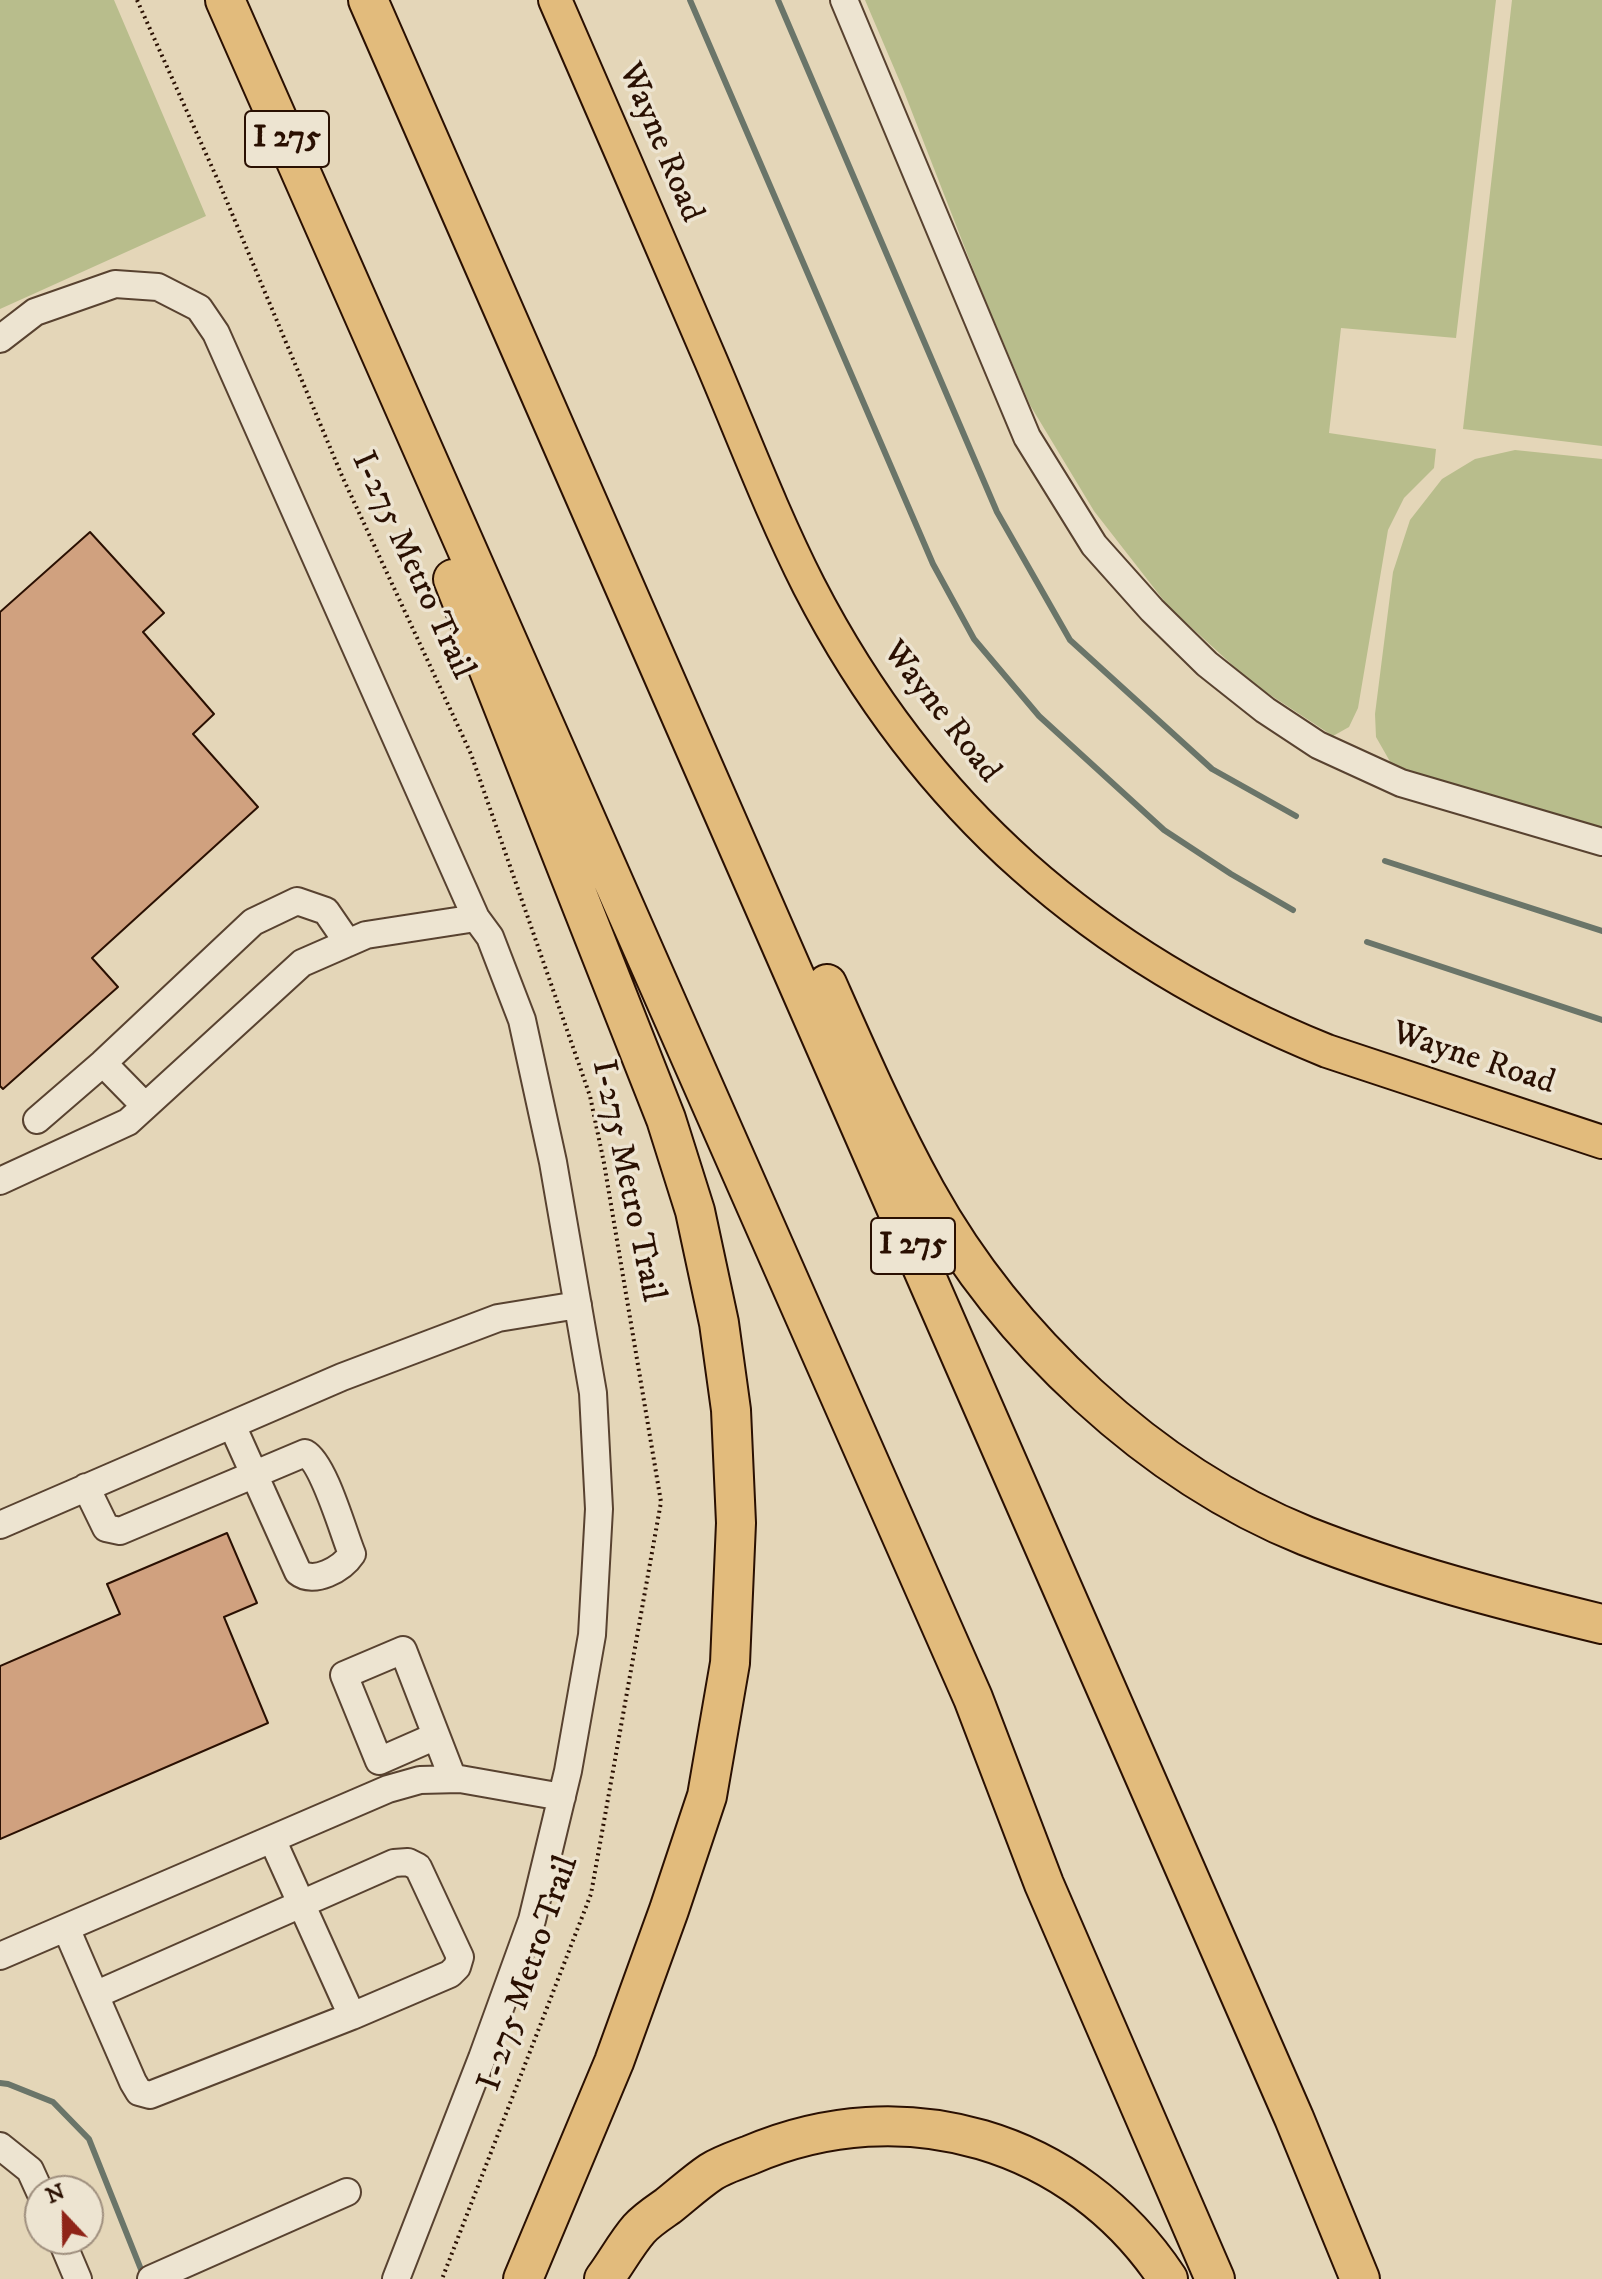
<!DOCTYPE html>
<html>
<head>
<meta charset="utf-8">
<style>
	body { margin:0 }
	#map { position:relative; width:1602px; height:2279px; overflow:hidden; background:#e4d6b8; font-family:"IM FELL DW Pica",serif }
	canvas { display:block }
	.north { position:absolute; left:24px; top:2175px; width:80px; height:80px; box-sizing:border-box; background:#ede4d1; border:2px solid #9f8f7e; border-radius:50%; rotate:338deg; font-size:22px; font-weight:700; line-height:32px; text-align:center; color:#2a1002 }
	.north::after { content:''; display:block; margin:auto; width:28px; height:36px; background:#8f2418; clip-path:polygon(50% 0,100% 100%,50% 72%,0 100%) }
</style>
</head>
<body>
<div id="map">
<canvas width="1602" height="2279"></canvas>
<div class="north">N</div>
</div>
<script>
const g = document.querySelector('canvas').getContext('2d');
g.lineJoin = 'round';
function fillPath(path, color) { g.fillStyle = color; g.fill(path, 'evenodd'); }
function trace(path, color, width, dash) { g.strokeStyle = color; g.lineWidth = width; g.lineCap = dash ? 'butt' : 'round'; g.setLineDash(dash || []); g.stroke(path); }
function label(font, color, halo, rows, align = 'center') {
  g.font = font + ' "IM FELL DW Pica",serif'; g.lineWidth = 7; g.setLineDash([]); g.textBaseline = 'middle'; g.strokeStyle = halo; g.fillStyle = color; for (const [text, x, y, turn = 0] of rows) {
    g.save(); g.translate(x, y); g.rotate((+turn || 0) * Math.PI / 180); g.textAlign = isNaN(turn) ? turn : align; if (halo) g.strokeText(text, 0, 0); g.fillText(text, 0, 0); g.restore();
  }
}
fillPath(new Path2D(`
	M0 0H114L206 216 0 309Z
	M865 0H1496L1456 338 1341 328 1329 433 1436 449 1434 468 1404 498 1388 530 1358 708 1349 727 1333 736 1252 683 1168 606 1094 511 1030 405 984 297 903 89Z
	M1512 0H1602V446L1463 429Z
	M1515 450 1602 459V834L1422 780 1392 765 1376 737 1375 714 1393 572 1410 520 1442 479 1475 459Z`), '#b8bd8c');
trace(new Path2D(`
	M690 0 933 564 974 639 1039 716 1164 830 1231 874 1293 910
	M778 0 997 512 1070 640 1212 769 1296 816
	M1385 861 1602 931
	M1367 942 1602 1020
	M0 2083 8 2084 53 2102 89 2139 144 2277`), '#6a7569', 6);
const building = new Path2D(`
	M90 532 164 613 143 632 214 714 193 734 258 807 92 958 118 987 3 1089 0 1086V612Z
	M227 1533 257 1603 224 1617 268 1723 0 1839V1666L120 1614 107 1584Z`);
fillPath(building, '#d0a17f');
trace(building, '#2a1002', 2);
const minor = new Path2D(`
	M844 0 1027 437 1094 545 1152 610 1207 664 1265 710 1318 745 1401 783 1602 842
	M0 339 35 312 115 284 158 287 199 308 216 333 476 918 490 937 522 1020 553 1162 593 1393 599 1509 592 1635 568 1771 532 1920 482 2058 396 2279
	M145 1106 103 1063 253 922 297 901 326 911 348 943
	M37 1120 103 1063
	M0 1181 128 1122 302 963 366 935 476 918
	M86 1487 106 1528 120 1531 305 1453C324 1463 343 1532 352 1554 342 1569 314 1585 298 1572L232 1425
	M0 1525 342 1377 498 1318 578 1305
	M436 1736 379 1761 344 1675 403 1650 453 1779
	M272 1839 352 2016 450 1974 457 1967 460 1957 418 1867 408 1862 394 1863 95 1995 133 2082 139 2092 150 2095 352 2016
	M66 1928 95 1995
	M0 1956 388 1789 420 1780 460 1779 562 1797
	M0 2146 30 2170 40 2192
	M61 2239 78 2279
	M151 2279 347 2192`);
const major = new Path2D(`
	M555 0C607 120 660 241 711 361 743 436 772 513 809 586 924 809 1095 957 1327 1051L1602 1142`);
const highway = new Path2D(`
	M225 0 973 1698 1044 1884 1215 2279
	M368 0 1294 2118 1360 2279
	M453 579 666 1119 695 1211 719 1323 731 1410 736 1523 730 1663 707 1796 669 1910 614 2062 523 2279
	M827 984C858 1054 889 1125 926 1192 1007 1338 1150 1473 1306 1536 1402 1574 1502 1600 1602 1624
	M604 2279C616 2263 626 2244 639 2229 647 2220 658 2213 668 2206 682 2195 696 2182 711 2172 722 2165 737 2160 750 2155 903 2089 1076 2139 1168 2279`);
trace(minor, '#584230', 30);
trace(major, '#2a1002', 36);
trace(highway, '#2a1002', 42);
trace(new Path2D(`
	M137 0 220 185 342 476 471 754 590 1096 604 1163 661 1502 591 1894 442 2279`), '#2a1002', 4, [2, 4]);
trace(minor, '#ede4d1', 26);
trace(major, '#e2bb7c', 32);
trace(highway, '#e2bb7c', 38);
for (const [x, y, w] of [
	[287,139,84],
	[913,1246,84]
]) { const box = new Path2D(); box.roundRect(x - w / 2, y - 28, w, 56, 6); g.fillStyle = '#ede4d1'; g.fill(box); trace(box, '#2a1002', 2); }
label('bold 32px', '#2a1002', null, [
	["I 275",287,139],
	["I 275",913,1246]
]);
label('34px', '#2a1002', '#ede4d1', [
	["Wayne Road",659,143,67],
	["I-275 Metro Trail",411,566,65],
	["Wayne Road",940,713,52],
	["Wayne Road",1473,1060,18],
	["I-275 Metro Trail",626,1181,78],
	["I-275 Metro Trail",530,1974,-71]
]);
</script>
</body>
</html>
